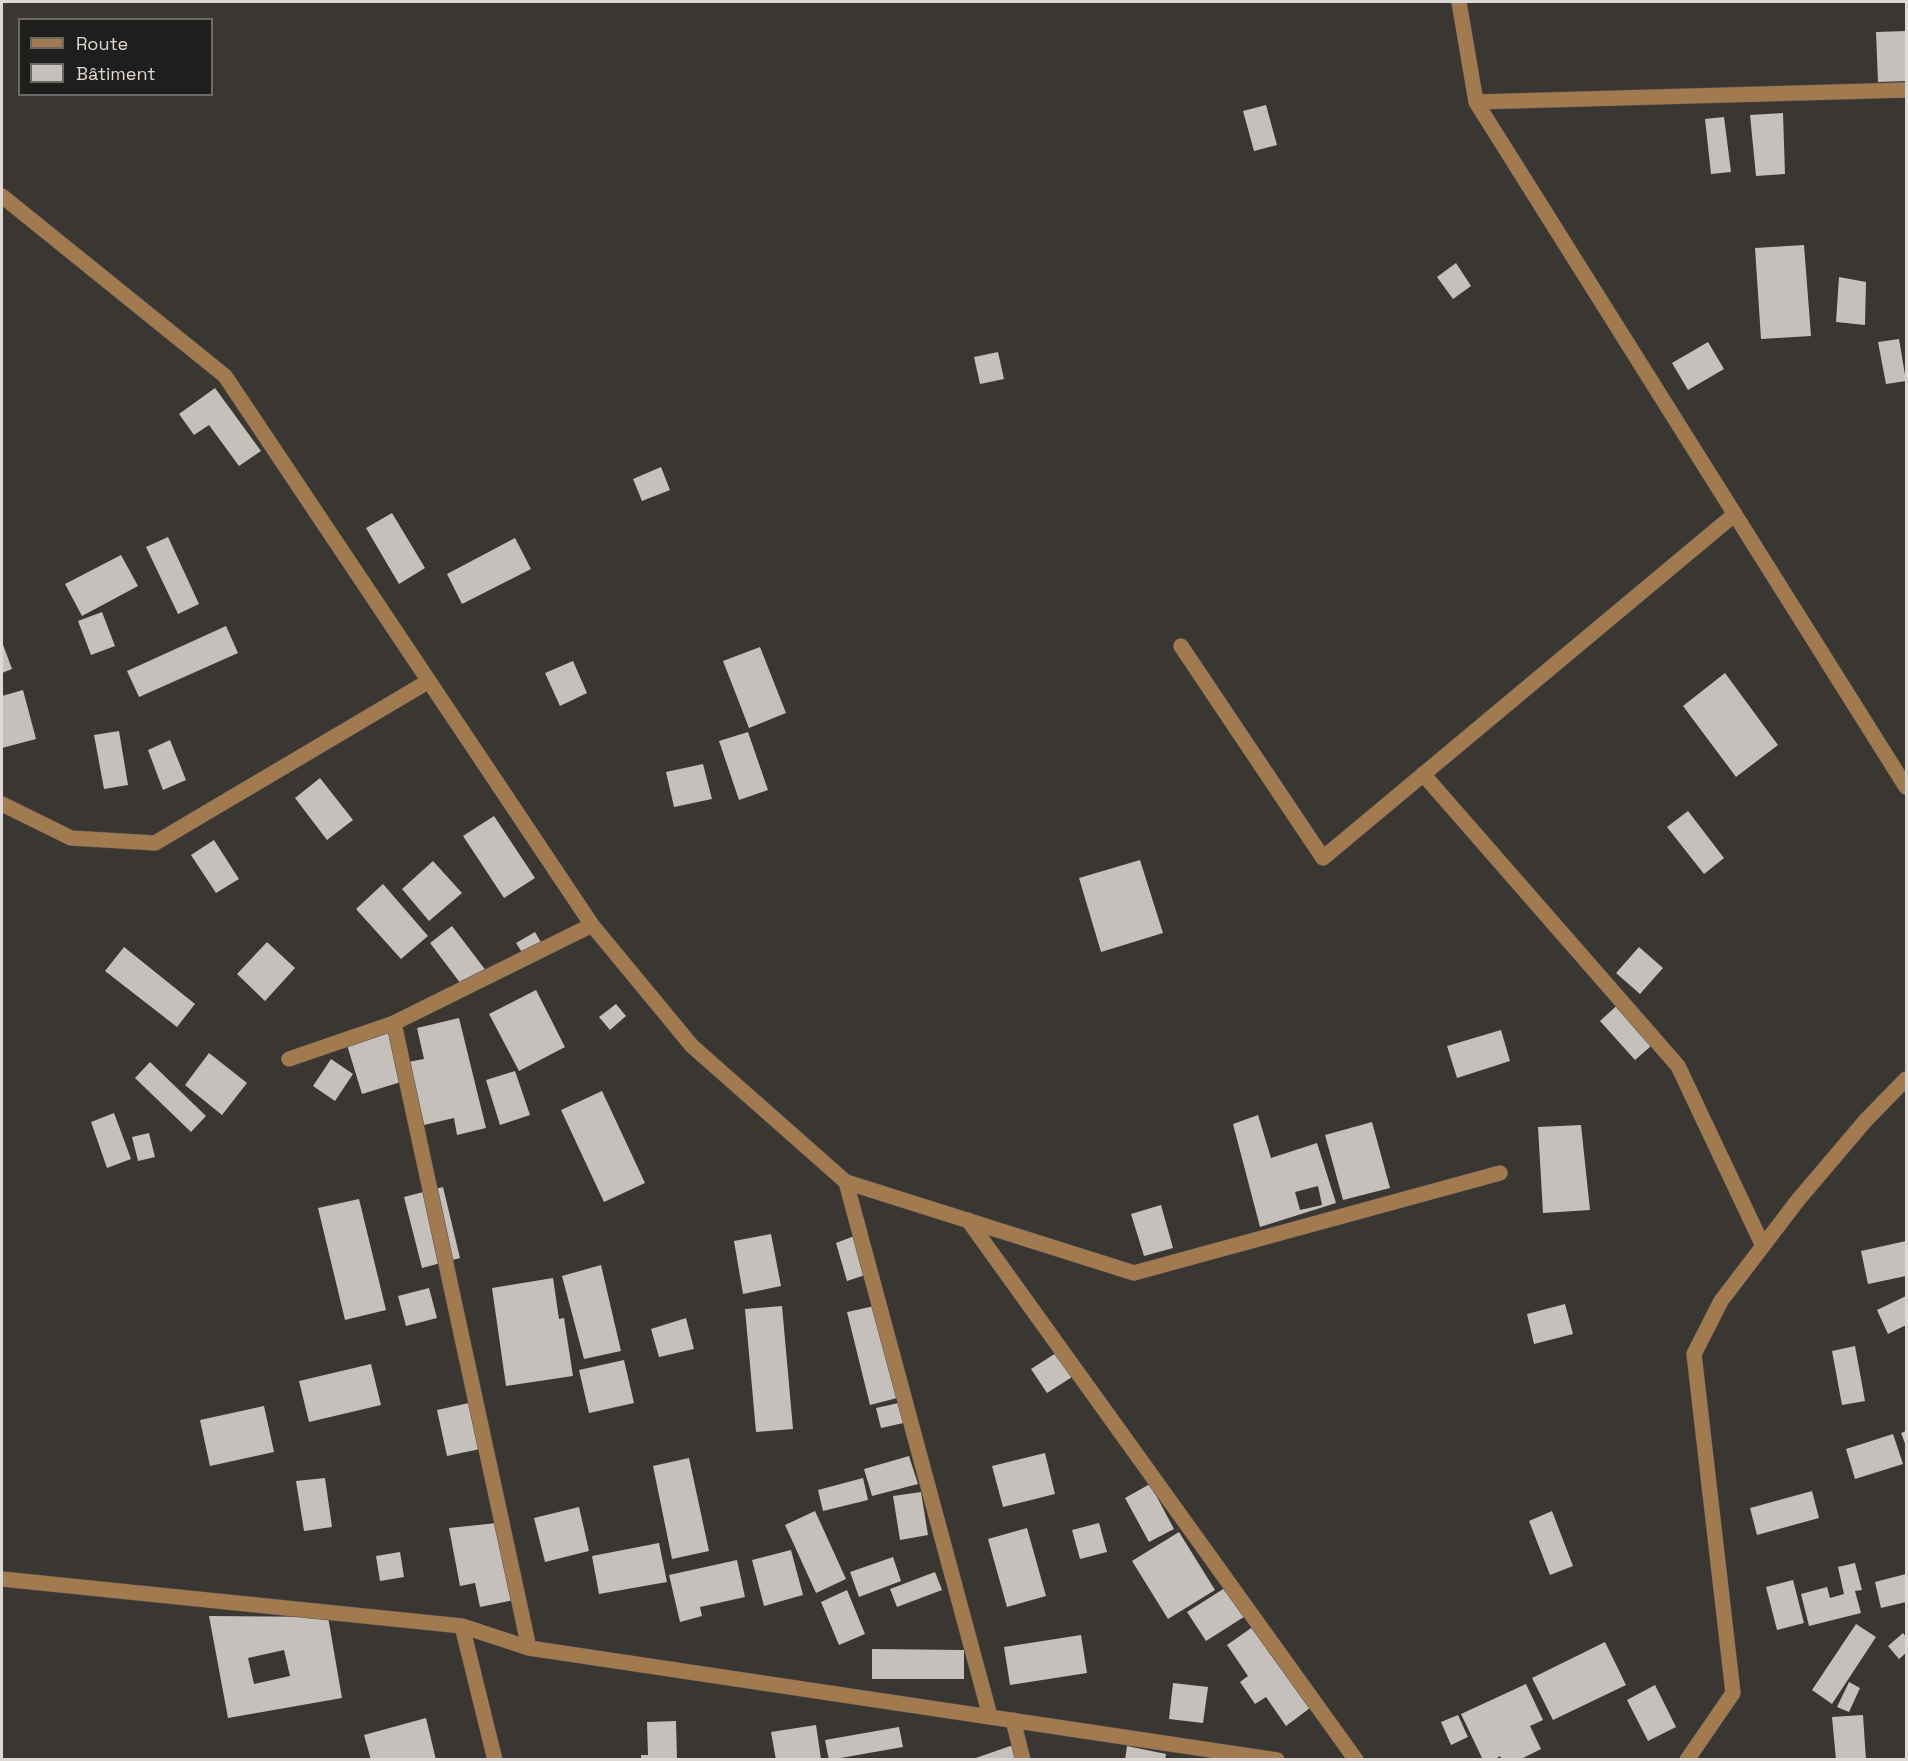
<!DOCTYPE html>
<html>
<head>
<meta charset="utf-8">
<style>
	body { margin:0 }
	#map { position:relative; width:1908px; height:1761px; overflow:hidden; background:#3a3632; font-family:"Space Grotesk",sans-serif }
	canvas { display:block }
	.frame { position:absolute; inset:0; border:3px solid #dcd9d6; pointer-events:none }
	.legend { position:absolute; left:18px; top:18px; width:195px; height:78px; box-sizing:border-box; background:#201e1c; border:2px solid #6b6966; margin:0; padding:8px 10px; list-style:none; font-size:18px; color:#dcd9d6 }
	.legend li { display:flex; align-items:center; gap:12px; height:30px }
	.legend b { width:30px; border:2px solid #6b6966 }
</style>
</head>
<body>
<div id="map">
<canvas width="1908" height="1761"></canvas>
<div class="frame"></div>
<ul class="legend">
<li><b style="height:8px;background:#a27a50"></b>Route</li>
<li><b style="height:16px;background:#c5c0bb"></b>Bâtiment</li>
</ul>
</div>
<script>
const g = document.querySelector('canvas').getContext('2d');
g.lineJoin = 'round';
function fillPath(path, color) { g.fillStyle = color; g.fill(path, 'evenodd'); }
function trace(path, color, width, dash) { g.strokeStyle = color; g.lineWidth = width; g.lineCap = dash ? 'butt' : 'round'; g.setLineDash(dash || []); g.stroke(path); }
fillPath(new Path2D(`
	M1906 31V81L1878 82 1876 32Z
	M1266 105 1277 145 1254 151 1243 111Z
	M1783 113 1785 174 1756 176 1750 115Z
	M1724 117 1731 172 1711 174 1705 119Z
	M1804 245 1811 336 1761 339 1755 248Z
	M1456 263 1471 286 1453 299 1437 277Z
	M1839 277 1866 282 1865 325 1836 322Z
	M1899 339 1906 381 1886 384 1878 342Z
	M1708 342 1724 369 1688 390 1672 363Z
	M998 352 1004 379 980 384 974 357Z
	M215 388 261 451 239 466 209 425 194 435 179 414Z
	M661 467 670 490 642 501 633 479Z
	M392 513 425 568 399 584 366 528Z
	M168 537 199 604 178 614 146 547Z
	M515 538 531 569 462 604 447 574Z
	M121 555 138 586 82 616 65 584Z
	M102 612 115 646 91 655 78 621Z
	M226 626 238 653 139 697 127 671Z
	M2 642 12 669 2 673Z
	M760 647 786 713 749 728 723 661Z
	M573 661 587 693 560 706 545 673Z
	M1725 673 1778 745 1736 777 1683 706Z
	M23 690 36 739 2 748V696Z
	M119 731 128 785 104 789 94 735Z
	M748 732 768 790 739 800 719 741Z
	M170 740 186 780 163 790 148 750Z
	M703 764 712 799 674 807 666 772Z
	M320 778 353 820 327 840 295 798Z
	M1688 811 1724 858 1704 874 1667 827Z
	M494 816 535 878 504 898 463 836Z
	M214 840 239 879 216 893 191 855Z
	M1140 860 1163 933 1101 952 1079 878Z
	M433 861 462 893 429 921 402 889Z
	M383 884 428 936 401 959 356 909Z
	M452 926 490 976 467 992 430 943Z
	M535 932 545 949 527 960 516 943Z
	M267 942 295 968 265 1001 237 974Z
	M124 947 195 1004 177 1027 105 971Z
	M1639 947 1663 968 1640 994 1616 973Z
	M536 990 565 1047 519 1071 489 1014Z
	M1623 1000 1658 1040 1635 1060 1600 1021Z
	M616 1004 626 1016 610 1030 599 1017Z
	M459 1018 486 1128 457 1135 454 1118 424 1125 408 1062 424 1059 417 1028Z
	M1501 1030 1510 1061 1457 1078 1447 1046Z
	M388 1032 404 1081 362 1094 347 1045Z
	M209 1053 247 1083 222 1115 185 1085Z
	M331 1059 353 1074 335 1101 313 1086Z
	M150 1062 206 1116 191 1132 135 1078Z
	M515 1071 530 1115 500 1125 486 1080Z
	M602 1091 645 1183 604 1202 561 1110Z
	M114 1113 131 1159 107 1168 91 1122Z
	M1258 1115 1271 1158 1317 1143 1336 1203 1260 1227 1233 1124ZM1318 1186 1322 1205 1300 1210 1295 1192Z
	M1372 1122 1390 1188 1343 1200 1325 1135Z
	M1581 1125 1590 1210 1543 1213 1538 1127Z
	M149 1133 155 1157 138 1161 132 1137Z
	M443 1187 460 1258 422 1268 404 1197Z
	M359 1199 386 1310 345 1320 318 1208Z
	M1161 1205 1173 1248 1144 1256 1131 1214Z
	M771 1234 781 1286 743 1294 734 1241Z
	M857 1235 868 1274 847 1281 836 1243Z
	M1906 1241V1276L1868 1284 1861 1251Z
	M601 1265 621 1351 584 1359 562 1276Z
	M553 1278 559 1319 564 1318 573 1376 506 1386 492 1288Z
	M429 1288 437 1318 406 1326 398 1296Z
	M1906 1296V1325L1888 1334 1877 1310Z
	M1565 1304 1573 1334 1534 1344 1527 1314Z
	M879 1305 901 1397 870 1405 847 1312Z
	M782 1306 793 1429 756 1432 745 1309Z
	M686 1318 694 1349 659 1357 651 1329Z
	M1855 1346 1865 1401 1842 1405 1832 1351Z
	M1056 1353 1072 1377 1047 1393 1031 1369Z
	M624 1360 634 1403 589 1413 579 1370Z
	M371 1364 381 1405 309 1422 299 1381Z
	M903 1402 908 1422 881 1428 876 1408Z
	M469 1403 480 1449 447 1456 437 1410Z
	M264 1406 274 1452 210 1466 200 1420Z
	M1906 1431V1446L1901 1433Z
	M1893 1434 1903 1464 1855 1479 1846 1449Z
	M1045 1453 1055 1494 1003 1507 992 1466Z
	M909 1456 918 1484 872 1496 864 1469Z
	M689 1458 709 1551 672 1559 653 1466Z
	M325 1478 332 1527 304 1531 296 1481Z
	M863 1478 868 1500 823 1511 818 1490Z
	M1150 1484 1174 1529 1149 1542 1125 1498Z
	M1812 1491 1819 1518 1757 1535 1750 1508Z
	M921 1492 928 1535 900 1540 893 1496Z
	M579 1507 589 1551 545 1562 534 1518Z
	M815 1511 846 1579 816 1593 785 1525Z
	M1552 1511 1573 1566 1550 1575 1529 1521Z
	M497 1523 514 1600 480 1607 475 1583 460 1586 449 1528Z
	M1099 1523 1107 1552 1080 1559 1072 1530Z
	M1027 1528 1046 1596 1007 1607 988 1539Z
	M1179 1532 1215 1590 1168 1619 1132 1561Z
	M659 1543 667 1582 599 1594 592 1556Z
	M791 1550 803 1595 764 1606 752 1560Z
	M400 1552 404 1577 380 1581 376 1556Z
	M893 1557 901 1581 859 1597 850 1572Z
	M737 1560 745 1597 700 1607 702 1616 680 1622 669 1575Z
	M1855 1563 1862 1590 1855 1591 1861 1613 1809 1626 1801 1594 1827 1587 1830 1598 1844 1594 1838 1567Z
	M935 1572 942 1590 897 1607 890 1589Z
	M1906 1574V1602L1881 1608 1875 1582Z
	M1793 1580 1804 1623 1777 1630 1766 1587Z
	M1228 1586 1247 1615 1206 1641 1187 1612Z
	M847 1590 865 1634 839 1645 821 1602Z
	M209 1616 328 1617 342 1698 228 1718ZM284 1650 290 1676 254 1684 248 1658Z
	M1856 1624 1876 1637 1832 1704 1812 1690Z
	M1254 1626 1310 1708 1286 1726 1266 1697 1255 1704 1240 1682 1248 1676 1227 1645Z
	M1903 1633 1906 1637V1653L1899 1659 1888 1646Z
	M1081 1635 1087 1673 1010 1685 1004 1647Z
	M1605 1642 1626 1685 1553 1720 1532 1678Z
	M872 1649 964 1650V1679H872Z
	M1849 1682 1860 1688 1849 1712 1837 1707Z
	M1173 1683 1208 1687 1203 1723 1169 1719Z
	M1526 1684 1543 1720 1530 1726 1541 1749 1519 1760H1502L1500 1756 1494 1760H1483L1461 1714Z
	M1655 1685 1676 1727 1648 1741 1627 1700Z
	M1458 1715 1468 1737 1451 1745 1441 1722Z
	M1863 1715 1866 1760H1836L1832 1717Z
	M426 1718 436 1760H371L364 1735Z
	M676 1721 677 1760H641V1755H648L647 1722Z
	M816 1725 821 1759 776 1760 771 1732Z
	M899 1727 903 1747 829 1760 825 1740Z
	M1016 1744 1021 1760H973V1759Z
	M1127 1746 1166 1754 1165 1760H1125Z`), '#c5c0bb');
const minor = new Path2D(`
	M1459 2 1476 102 1906 787
	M1476 102 1906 90
	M2 196 225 376 592 925 692 1046 846 1182 990 1716
	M1181 646 1323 858 1735 514
	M1423 774 1678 1066 1763 1246
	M2 804 71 838 155 843 429 681
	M394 1023 529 1648
	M289 1059 394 1023 592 925
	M846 1182 1134 1273 1500 1173
	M968 1220 1356 1760
	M2 1579 462 1626 529 1648 1277 1760
	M462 1626 495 1760
	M1013 1720 1023 1760
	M1687 1760 1733 1693 1694 1354 1721 1301 1798 1200 1866 1120 1906 1079`);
trace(minor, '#575350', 16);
trace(minor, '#a27a50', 15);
</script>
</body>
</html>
